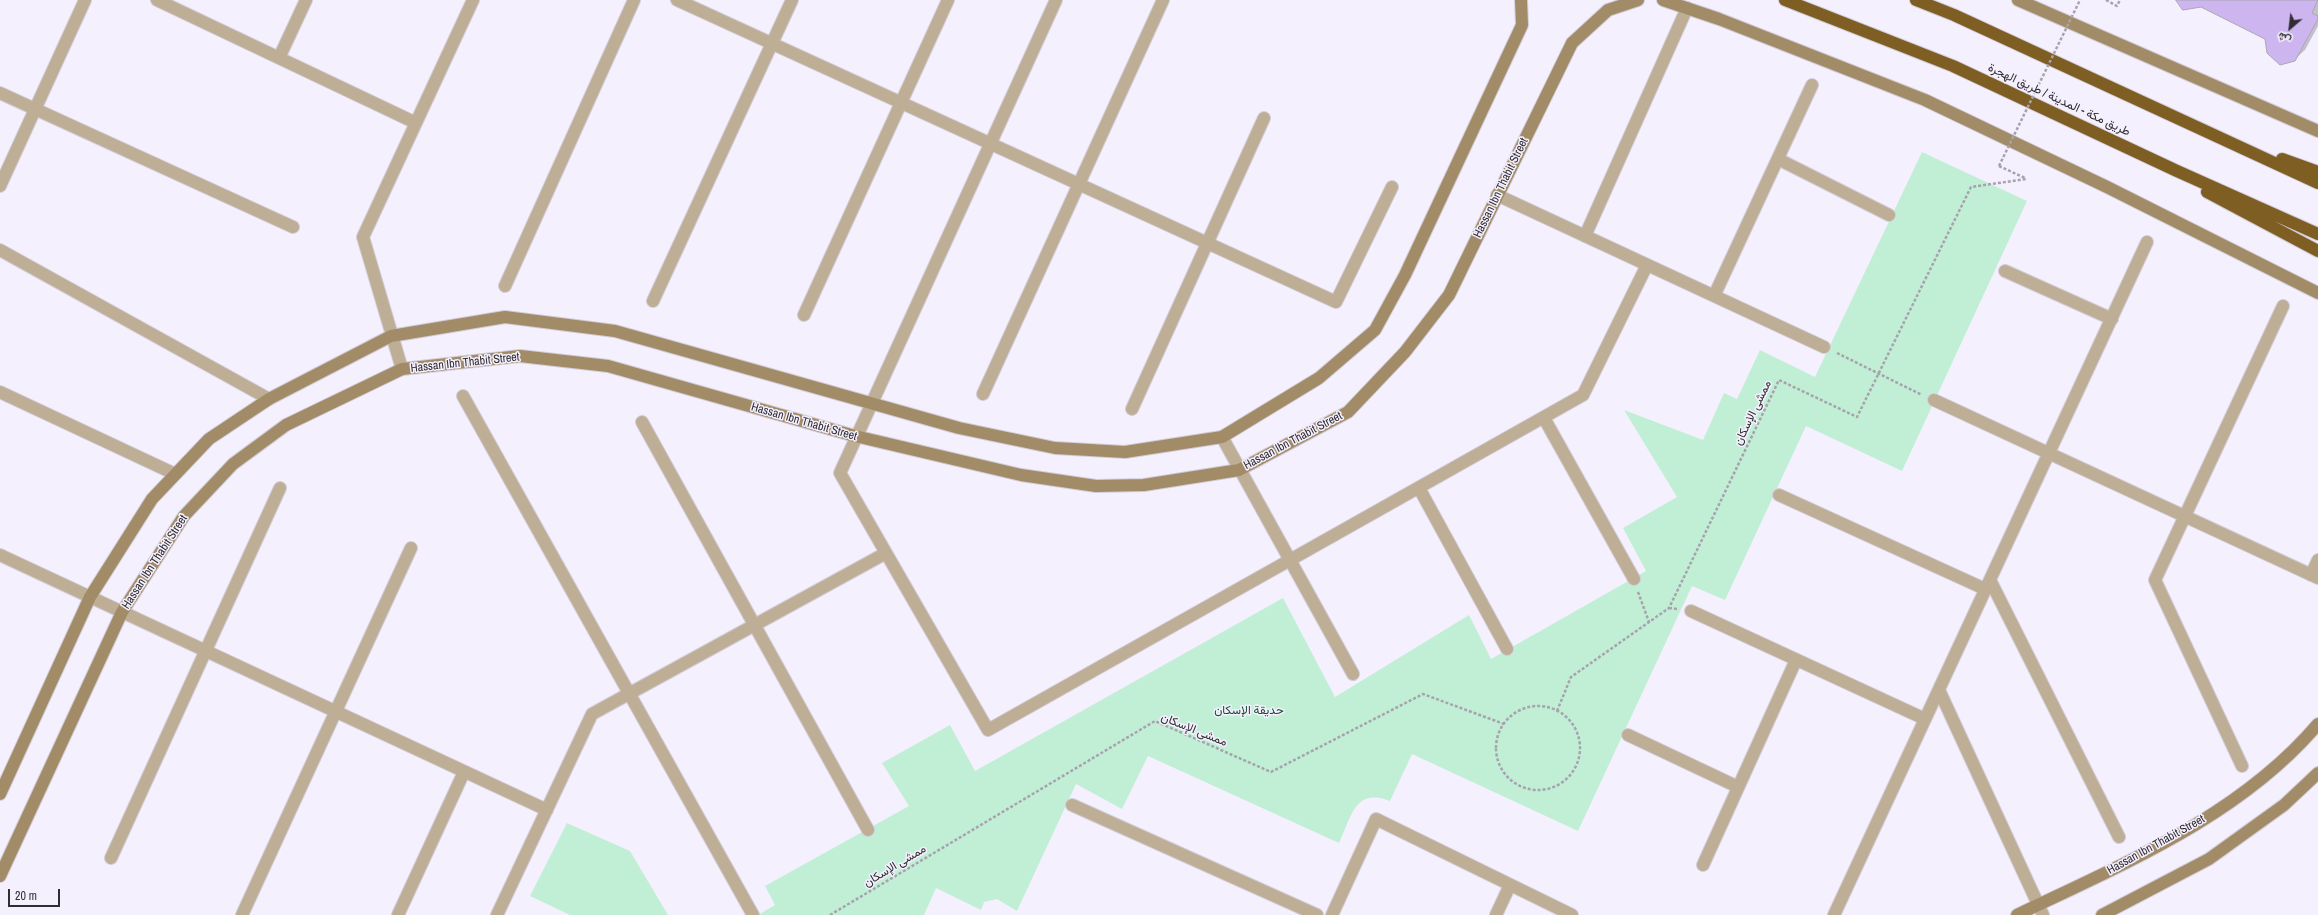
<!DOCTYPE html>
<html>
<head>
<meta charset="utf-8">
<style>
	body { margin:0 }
	#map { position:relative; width:2318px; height:915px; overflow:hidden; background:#f5f0fd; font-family:"Archivo Narrow",Vazirmatn,sans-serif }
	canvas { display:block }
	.north { position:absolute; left:2270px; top:8px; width:40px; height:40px; -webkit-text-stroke:3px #f5f0fd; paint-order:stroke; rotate:208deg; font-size:11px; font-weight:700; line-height:16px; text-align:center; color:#302d33 }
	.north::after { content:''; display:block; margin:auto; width:14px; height:18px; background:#302d33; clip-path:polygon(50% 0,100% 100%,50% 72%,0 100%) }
	.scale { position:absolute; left:8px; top:889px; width:52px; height:18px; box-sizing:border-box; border:2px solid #302d33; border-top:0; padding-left:5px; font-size:12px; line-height:14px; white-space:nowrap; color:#302d33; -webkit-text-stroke:3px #f5f0fd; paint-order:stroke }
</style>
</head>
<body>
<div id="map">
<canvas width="2318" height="915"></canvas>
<div class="north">ش</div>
<div class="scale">20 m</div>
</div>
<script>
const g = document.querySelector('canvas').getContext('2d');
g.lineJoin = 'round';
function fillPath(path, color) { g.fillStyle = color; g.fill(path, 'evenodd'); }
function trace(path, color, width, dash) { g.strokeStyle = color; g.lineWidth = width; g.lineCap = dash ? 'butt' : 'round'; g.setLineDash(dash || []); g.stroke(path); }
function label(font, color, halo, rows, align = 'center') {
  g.font = font + ' "Archivo Narrow",Vazirmatn,sans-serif'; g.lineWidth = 3; g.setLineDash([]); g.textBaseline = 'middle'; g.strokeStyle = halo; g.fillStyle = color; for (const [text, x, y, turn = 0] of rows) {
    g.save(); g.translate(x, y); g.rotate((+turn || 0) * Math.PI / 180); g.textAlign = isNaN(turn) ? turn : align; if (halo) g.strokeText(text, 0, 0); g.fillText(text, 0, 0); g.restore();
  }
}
fillPath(new Path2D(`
	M1922 152 2027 201 1902 471 1806 426 1725 600 1692 586 1578 831 1412 754 1390 801C1355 787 1351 817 1339 843L1148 756 1122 809 1076 784 1017 911 997 899 984 902 981 910 936 888 924 915H758L775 905 765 886 909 806 882 763 950 725 975 771 1283 598 1335 697 1469 615 1491 659 1646 571 1623 528 1677 497 1624 410 1703 440 1724 393 1737 399 1760 350 1815 377Z
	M567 823 630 851 668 915H570L530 896Z`), '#c1efd6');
fillPath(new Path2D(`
	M2177 0H2318V26L2305 50 2294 60 2266 38 2201 6Z`), '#0003');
const building = new Path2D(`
	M2176 0H2318L2312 13 2318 16V19L2295 61 2280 65 2267 53 2265 39 2201 7 2183 10Z`);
fillPath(building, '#cdb5f0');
trace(building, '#aba5b4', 1);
const street = new Path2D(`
	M157 0 416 123
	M677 0 1336 302 1392 187
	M1056 0 840 473 988 730 1583 395 1647 265
	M279 58 306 0
	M0 93 293 227
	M1778 159 1889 215
	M0 186 85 0
	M1497 195 1824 347
	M1585 236 1687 8
	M0 250 269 399
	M2005 271 2112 319
	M505 286 634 0
	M1714 296 1812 85
	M653 301 792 0
	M804 315 948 0
	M402 369 363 237 473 0
	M0 392 175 474
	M983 394 1163 0
	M463 396 753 915
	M1934 400 2318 578
	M1132 409 1264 118
	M1544 418 1634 579
	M642 422 868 830
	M1222 437 1353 674
	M1419 488 1507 649
	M1779 495 1985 589
	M0 555 547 810
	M2311 575 2318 560
	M1990 580 2119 837
	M1691 611 1925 719
	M1939 690 2043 915
	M1628 735 1738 787
	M2242 766 2155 580 2283 306
	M1072 805 1317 915
	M111 858 280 488
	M1703 865 1796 660
	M242 915 411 548
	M398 915 464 772
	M497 915 592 714 886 553
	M1332 915 1376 819 1572 915
	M1496 915 1510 885
	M1834 915 2147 242`);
const secondary = new Path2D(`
	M1663 0 1719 19 1925 100 2107 187 2318 293
	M2018 0 2318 131
	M0 794 90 597 152 499 209 439 269 399 391 336 505 317 615 331 959 428 1055 448 1125 452 1222 437 1319 378 1375 330 1405 275 1522 25 1521 0
	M0 876 122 612 184 516 233 464 286 425 402 369 520 356 608 366 855 436 1021 475 1096 486 1144 485 1239 470 1348 412 1405 352 1449 295 1572 43 1608 10 1638 0
	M2017 915C2123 864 2240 816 2318 724
	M2102 915 2209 859 2284 805 2318 773`);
const highway = new Path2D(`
	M1785 0 1953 66 2177 171 2318 234
	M1916 0 1954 15 2318 183
	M2282 159 2318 172
	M2207 192 2318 251`);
trace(street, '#d2cdd9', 14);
trace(secondary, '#d2cdd9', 14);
trace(highway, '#d2cdd9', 14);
trace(new Path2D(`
	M2106 0 2117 6 2120 0
	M1999 166 2025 178
	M1837 353 1922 395
	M1638 592 1649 622
	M1669 608 1678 609
	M1496 748a42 42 0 1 1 84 0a42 42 0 1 1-84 0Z
	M1557 711 1571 677 1669 608 1779 380 1857 417 1971 187 2026 179
	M830 915 1155 721 1271 772 1423 694 1504 724`), '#a7a2ad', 2.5, [3, 2]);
trace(street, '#bdae95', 12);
trace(secondary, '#a28c67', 12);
trace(highway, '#7e5e23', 12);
trace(new Path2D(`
	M1999 166 2080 0`), '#a7a2ad', 2.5, [3, 2]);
label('12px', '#302d33', '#f5f0fd', [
	["طريق مكة - المدينة / طريق الهجرة",2059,100,25],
	["Hassan Ibn Thabit Street",1501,188,-64],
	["Hassan Ibn Thabit Street",465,363,-6],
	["ممشى الإسكان",1753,413,-64],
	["Hassan Ibn Thabit Street",804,422,16],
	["Hassan Ibn Thabit Street",1293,441,-28],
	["Hassan Ibn Thabit Street",155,562,-57],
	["ممشى الإسكان",1194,730,22],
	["Hassan Ibn Thabit Street",2156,845,-29],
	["ممشى الإسكان",895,866,-31]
]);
label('12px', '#144932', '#f5f0fd', [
	["حديقة الإسكان",1249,711]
]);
</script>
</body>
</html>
